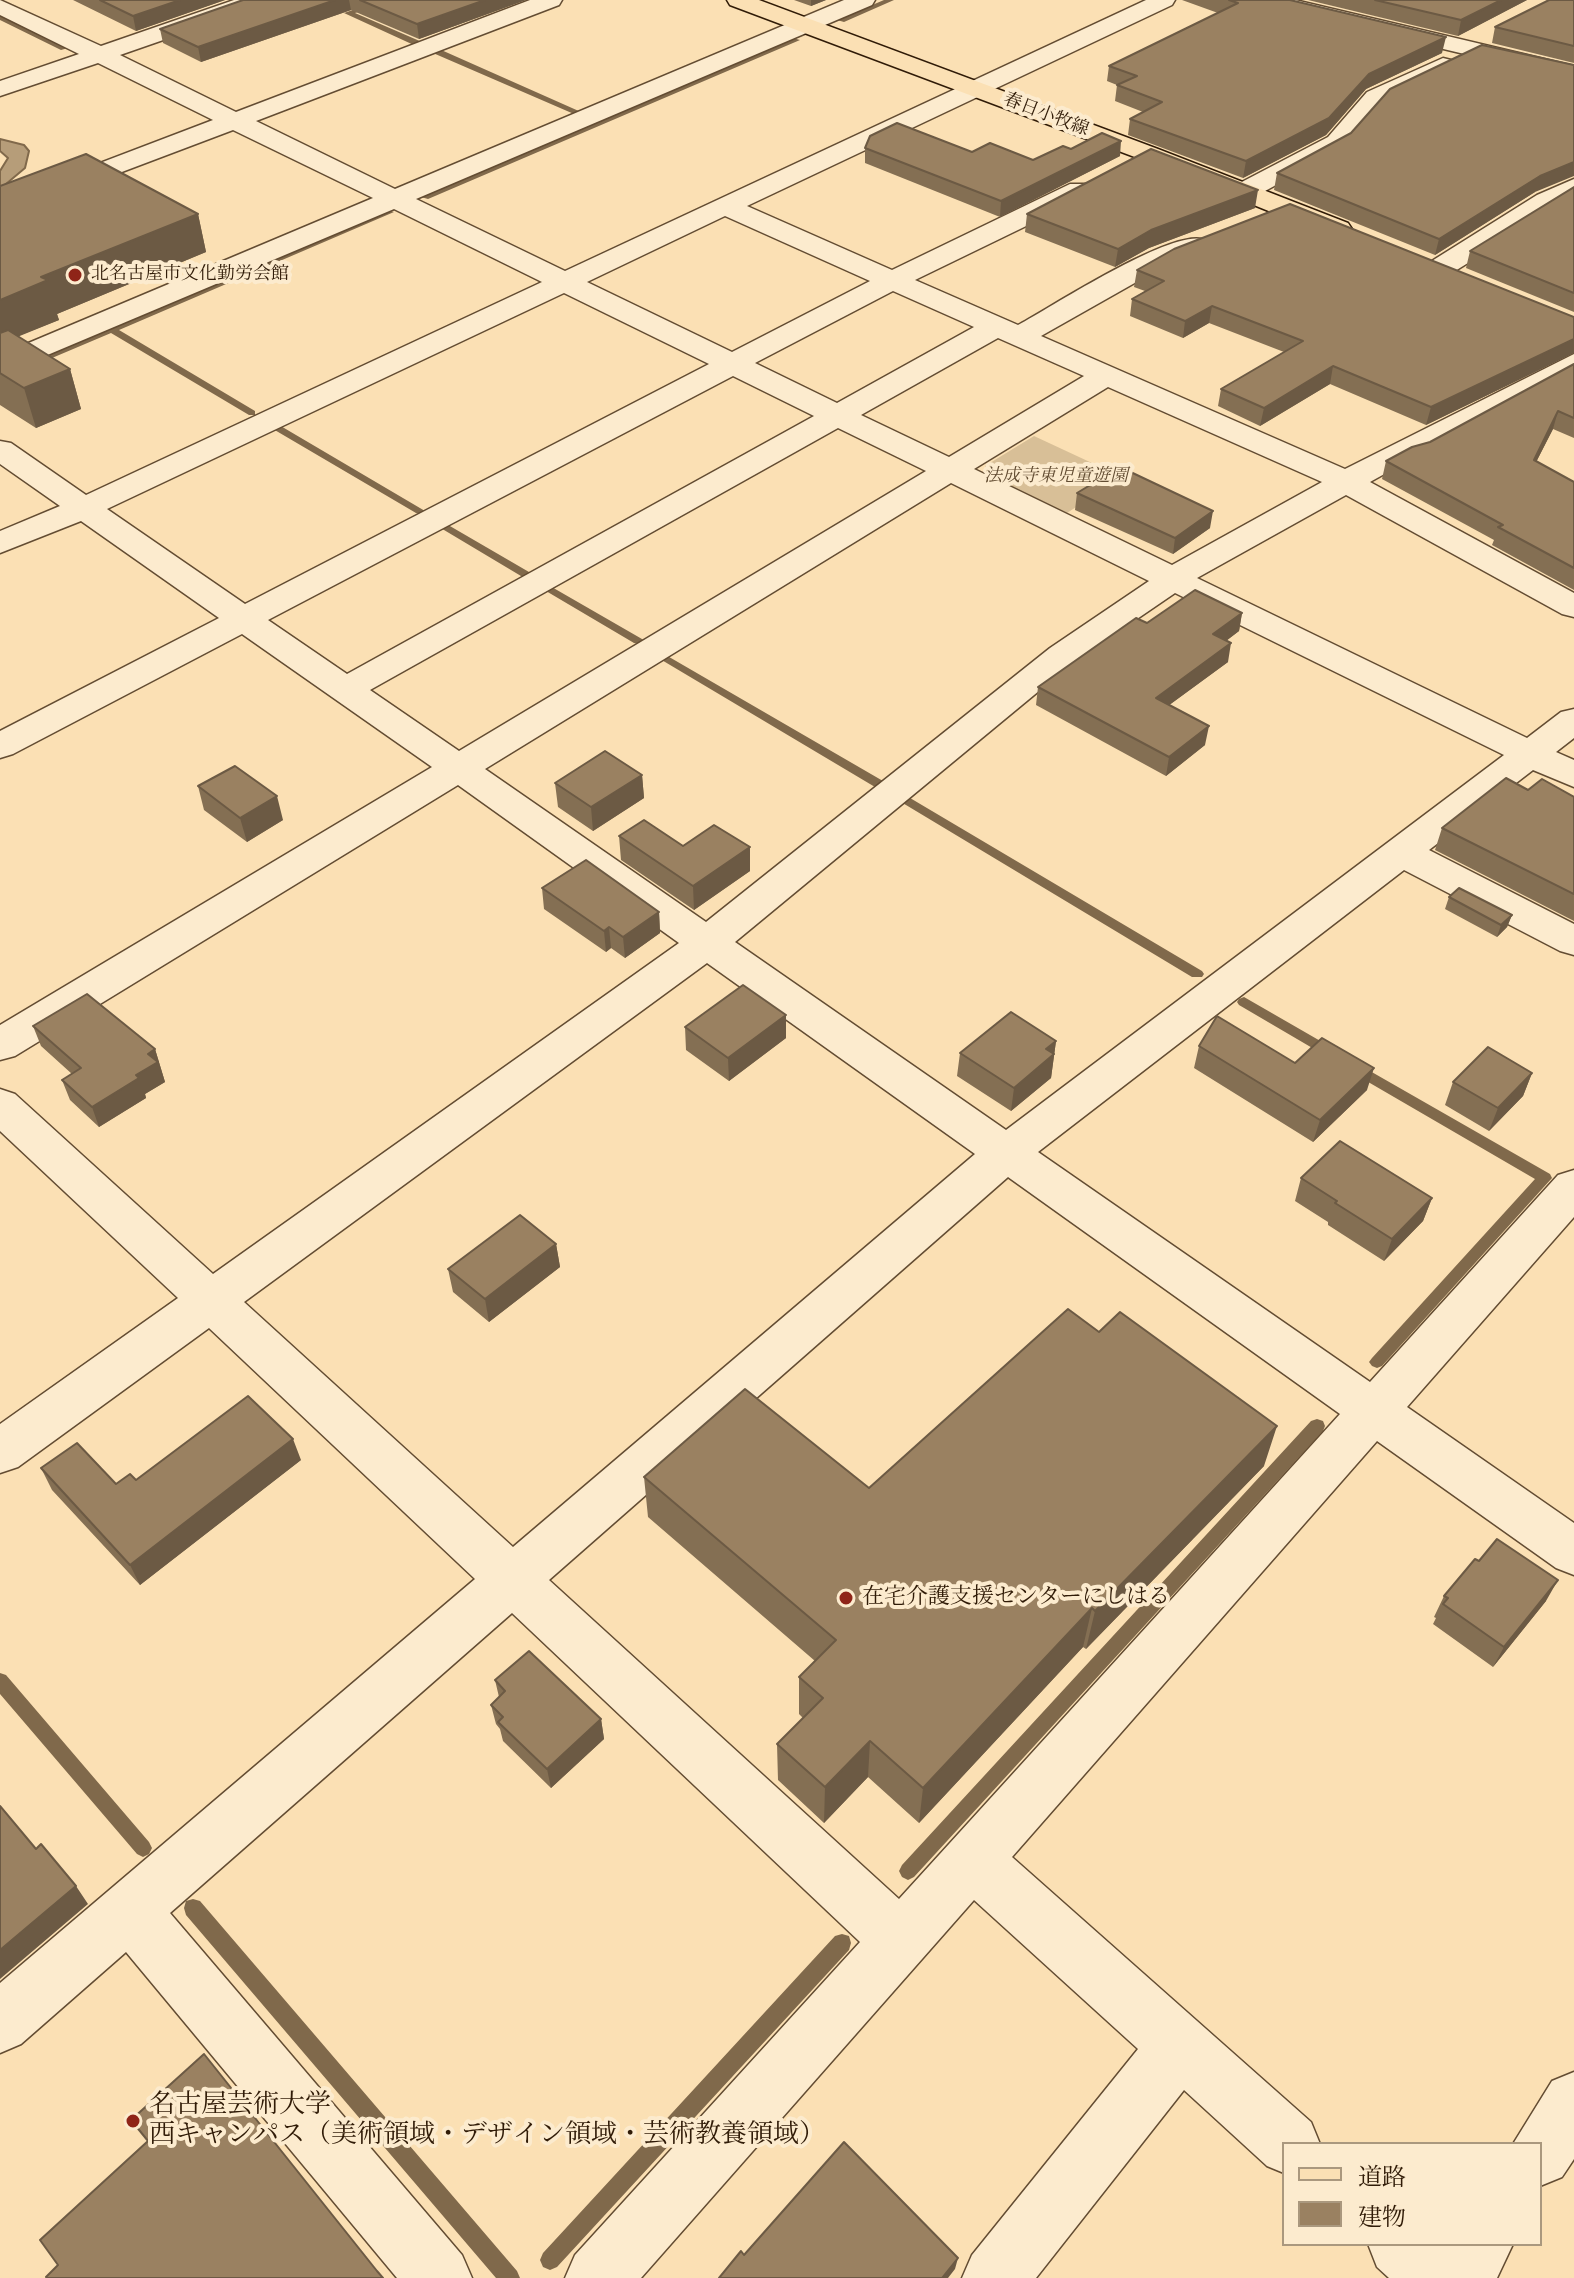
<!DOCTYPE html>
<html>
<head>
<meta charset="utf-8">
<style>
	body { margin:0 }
	#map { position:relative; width:1574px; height:2278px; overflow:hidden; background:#fbe0b4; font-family:"IM FELL Great Primer","Noto Serif JP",serif }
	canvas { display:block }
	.legend { position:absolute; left:1282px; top:2142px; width:260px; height:104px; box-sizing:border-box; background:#fcebce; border:2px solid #aa987e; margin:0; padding:10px 14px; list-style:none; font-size:24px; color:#301b07 }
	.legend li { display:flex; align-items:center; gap:16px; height:40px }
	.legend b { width:40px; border:2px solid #aa987e }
</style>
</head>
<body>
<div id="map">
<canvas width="1574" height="2278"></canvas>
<ul class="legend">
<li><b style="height:10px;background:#fbe0b4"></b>道路</li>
<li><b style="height:22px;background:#9a8161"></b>建物</li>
</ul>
</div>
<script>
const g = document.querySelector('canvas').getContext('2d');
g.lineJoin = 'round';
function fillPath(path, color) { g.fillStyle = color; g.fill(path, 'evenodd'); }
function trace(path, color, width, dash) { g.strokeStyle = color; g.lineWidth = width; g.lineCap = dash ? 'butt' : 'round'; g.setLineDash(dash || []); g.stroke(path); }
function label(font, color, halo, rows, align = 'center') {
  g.font = font + ' "IM FELL Great Primer","Noto Serif JP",serif'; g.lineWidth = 8; g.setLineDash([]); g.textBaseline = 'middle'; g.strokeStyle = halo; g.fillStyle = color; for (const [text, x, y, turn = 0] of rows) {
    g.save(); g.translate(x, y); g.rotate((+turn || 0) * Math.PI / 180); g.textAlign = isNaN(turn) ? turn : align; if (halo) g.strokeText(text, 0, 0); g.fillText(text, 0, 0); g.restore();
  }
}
fillPath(new Path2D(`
	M1034 436 1122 477 1067 513 986 474 985 466Z`), '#d8bf97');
const water = new Path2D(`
	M0 139 24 145 29 151 25 168 0 189V171L8 158 0 151Z`);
fillPath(water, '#b69d79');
trace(water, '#80694b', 2);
fillPath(new Path2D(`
	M382 0H394L355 13 422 42V46H416L344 13Z
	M884 0H894L844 22 837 20Z
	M0 15 67 46 68 48 61 50 0 20Z
	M793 38 800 40 428 199 421 197Z
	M433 49H439L581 112 574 114 433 53Z
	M387 210 394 212 119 330 255 411V415H249L111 333 0 380V374Z
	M273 425H279L425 511 420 514 416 513 273 429Z
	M443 522 529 572 530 574 525 577 521 576 439 527 438 525Z
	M550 586 642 639 644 641 638 644 634 643 546 591 545 589Z
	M664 654 883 781 885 784 879 788 875 787 660 659 658 657Z
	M905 795 1202 971 1204 974 1202 977H1192L901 802 899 799Z
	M1244 997 1336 1050 1338 1053 1336 1056H1326L1239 1005 1237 1002 1239 999Z
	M1356 1063 1550 1174 1552 1178 1382 1366 1377 1368 1372 1366 1369 1362 1372 1358 1535 1179 1351 1072 1349 1068Z
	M1317 1419 1323 1421 1325 1426 1323 1431 914 1877 908 1880 902 1877 899 1871 902 1865 1311 1421Z
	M0 1673 6 1675 149 1842 152 1848 149 1854 143 1857 137 1854 0 1694Z
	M193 1899 200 1901 517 2271 520 2278H496L186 1915 184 1908 186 1901Z
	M842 1934 849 1936 851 1943 849 1950 557 2267 550 2270 543 2267 540 2260 543 2253 835 1936Z`), '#80694b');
const minor = new Path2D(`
	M0 0 101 46 234 0H267L264 5 120 55 236 112 530 0H562L559 5 256 121 395 189 844 0H875L872 5 416 199 565 271 1146 0H1175L1172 5 747 206 892 270 1070 184H1088L1092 190 1088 196 915 280 1018 325C1053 306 1168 231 1202 239L1206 245 1202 251 1170 263 1041 336 1345 469 1574 354V375L1424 457 1406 462 1370 482 1574 593V617L1562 614 1346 495 1197 578 1527 738 1561 712 1574 709V738L1556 752 1574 760V787L1533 770 1429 850 1574 924V955L1560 951 1404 870 1038 1152 1370 1382 1558 1175 1574 1170V1217L1407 1407 1574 1523V1575L1556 1568 1377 1441 1012 1857 1311 2122 1320 2144H1284V2173L1267 2166 1184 2090 1036 2278H962L972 2255 1138 2049 974 1900 641 2278H565L575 2255 860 1942 512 1613 170 1913 462 2255 472 2278H397L126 1952 21 2044 0 2053V1983L475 1579 209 1328 18 1467 0 1473V1424L178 1298 0 1131V1089L15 1094 213 1274 679 943 458 785 15 1056 0 1060V1025L432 767 242 634 13 754 0 758V731L219 618 81 521 0 553V531L60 506 0 464V441L11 443 86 495 542 282 394 209 0 375V355L373 198 233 130 0 218V201L213 120 98 63 0 96V81L79 54 0 15ZM725 216 870 281 732 352 587 282ZM893 291 974 327 837 403 755 363ZM564 293 709 364 245 604 107 509ZM998 338 1084 376 949 457 861 415ZM733 376 814 416 347 674 268 620ZM1108 387 1322 482 1172 565 974 469ZM838 428 926 471 459 751 370 690ZM951 483 1149 581 1050 648 706 922 485 769ZM1175 593 1504 755 1006 1130 735 942 1074 662ZM707 963 975 1154 513 1547 244 1302ZM1008 1177 1340 1414 899 1899 549 1580Z
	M1255 0H1295L1574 66V80L1258 5Z
	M1443 58 1451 60 1455 65 1451 70 1385 102 1346 147 1254 197H1236L1232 191 1236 185 1328 137 1367 92Z
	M1574 179V197L1447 276 1437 278 1427 276 1423 270 1427 264 1537 195Z
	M1574 2072V2159L1562 2177 1540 2186V2144H1513L1552 2081Z
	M1368 2244H1513L1497 2278H1389L1377 2267Z`);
const major = new Path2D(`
	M727 0H759L1158 149 1348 223 1352 229 1348 235H1328L1140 159 730 5Z`);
trace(minor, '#634c32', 3);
trace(major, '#301b07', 3);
fillPath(minor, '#fcebce');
fillPath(major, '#fbe0b4');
fillPath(new Path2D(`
	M73 0H225L136 31Z
	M243 0H526L419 39 351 10 201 62 163 43 160 29Z
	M794 0H826L811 6Z
	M1182 0H1290L1442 53 1366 89 1326 135 1243 178 1128 135 1130 119 1143 112 1115 101 1117 85 1107 81 1109 66 1218 13Z
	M1308 0H1527L1458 36Z
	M1574 0V63L1492 43 1495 27Z
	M865 148 972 152 1033 160 1071 149 1120 156 1000 217 865 163Z
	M1277 173 1535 192 1435 255 1274 190Z
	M0 186 198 214 206 252 57 314 59 320 18 336 70 369 81 409 36 428 0 405Z
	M1574 187V312L1466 268 1470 251Z
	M1255 208 1149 248 1115 267 1025 232 1027 214Z
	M1137 270 1574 317V353L1426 425 1330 384 1260 426 1218 406 1221 389 1284 352 1209 323 1183 338 1130 316 1132 299 1145 291 1134 287Z
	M1574 364V438L1553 429 1536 462 1574 482V590L1492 545 1494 540 1382 479 1386 461 1430 442Z
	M1077 493 1210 528 1173 554 1075 510Z
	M1242 613 1239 631 1226 641 1228 662 1169 705 1205 745 1166 776 1036 705 1038 687 1147 623Z
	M642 775 644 798 593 831 558 807 555 783Z
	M198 786 283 820 247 842 204 810Z
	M1528 790 1574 797V921L1435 850 1442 828Z
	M619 836 683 846 750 847V871L694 910 621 860Z
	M542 888 659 912 660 933 625 958 611 948 606 952 544 909Z
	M1449 897 1512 915 1507 927 1497 937 1445 909Z
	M33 1026 155 1049 165 1082 145 1094 146 1098 99 1127 70 1100 62 1080 72 1074 41 1046Z
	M685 1027 786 1038 729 1081 686 1050Z
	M1056 1041 1051 1078 1011 1111 957 1076 960 1053Z
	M1199 1046 1295 1063 1367 1090 1313 1142 1194 1068Z
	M1532 1073 1523 1096 1489 1131 1445 1105 1453 1082Z
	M1301 1178 1432 1198 1423 1221 1384 1261 1328 1225V1222L1295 1201Z
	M556 1244 560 1267 489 1322 453 1292 448 1269Z
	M301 1460 140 1585 52 1490 41 1468 116 1484 136 1480Z
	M1264 1466 1086 1649 1083 1647 919 1823 868 1777 824 1823 778 1780 777 1744 803 1718 799 1714V1677L815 1661 648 1517 644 1477 869 1488Z
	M1444 1596 1546 1601 1493 1667 1433 1624 1436 1618 1434 1617Z
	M495 1680 601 1719 604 1739 551 1788 503 1741 500 1729 496 1724 491 1705 499 1697Z`), '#846f53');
fillPath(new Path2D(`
	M180 0H225L136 31 133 16Z
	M335 0H349L351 10 201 62 198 47Z
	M485 0H526L419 39 417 24Z
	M811 0H826L811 6Z
	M1501 0H1527L1458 36 1461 20Z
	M1446 37 1442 53 1366 89 1326 135 1243 178 1246 161 1369 74Z
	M1121 141 1120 156 1000 217 1001 201Z
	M1574 162V176L1535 192 1435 255 1439 239 1540 176Z
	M1258 190 1255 208 1149 248 1115 267 1118 249 1151 230Z
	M198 214 206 252 57 314 59 320 0 344V300L41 277Z
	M1212 306 1209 323 1183 338 1185 321Z
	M1574 339V353L1426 425 1431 407Z
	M1333 366 1330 384 1260 426 1264 408Z
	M70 369 81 409 36 428 24 388Z
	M1558 411 1553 429 1528 478 1534 460Z
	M1213 511 1210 528 1173 554 1175 538Z
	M1242 613 1239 631 1210 653 1213 634Z
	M1231 643 1228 662 1153 717 1156 698Z
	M1209 726 1205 745 1166 776 1169 757Z
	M642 775 644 798 593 831 591 807Z
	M277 796 283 820 247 842 240 818Z
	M750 847V871L694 910 693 886Z
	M659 912 660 933 625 958 623 937Z
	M1512 915 1507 927 1497 937 1501 925Z
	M609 927 611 948 606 952 604 931Z
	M786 1015V1038L729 1081 728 1058Z
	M1056 1041 1051 1078 1011 1111 1014 1088 1046 1049Z
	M155 1049 165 1082 145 1094 146 1098 99 1127 92 1107 148 1054Z
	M1374 1068 1367 1090 1313 1142 1320 1120Z
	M1532 1073 1523 1096 1489 1131 1498 1108Z
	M1432 1198 1423 1221 1384 1261 1392 1239Z
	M556 1244 560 1267 489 1322 485 1299Z
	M1277 1426 1264 1466 1086 1649 1095 1611Z
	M293 1439 301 1460 140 1585 130 1565Z
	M1558 1580 1546 1601 1493 1667 1504 1647Z
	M1092 1608 1083 1647 919 1823 923 1788Z
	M601 1719 604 1739 551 1788 547 1769Z
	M870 1741 868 1777 824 1823 825 1787Z
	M76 1886 88 1904 0 1979V1950Z
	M958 2258 955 2269 948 2278H942Z`), '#6c5a44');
const building = new Path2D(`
	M100 0H180L133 16Z
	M243 0H335L198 47 160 29Z
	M360 0H485L417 24Z
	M1229 0H1290L1446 37 1369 74 1329 118 1246 161 1130 119 1162 102 1117 85 1137 76 1109 66 1238 3Z
	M1375 0H1501L1461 20Z
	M1549 0H1574V46L1495 27Z
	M1482 45 1574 65V162L1540 176 1439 239 1277 173 1351 133 1390 89Z
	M897 123 972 152 990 143 1033 160 1063 146 1071 149 1102 133 1121 141 1001 201 865 148 870 136Z
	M1151 149 1258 190 1151 230 1118 249 1027 214Z
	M86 154 198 214 41 277 48 280 0 300V186Z
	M1574 187V293L1470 251Z
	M1290 204 1574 317V339L1431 407 1333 366 1264 408 1221 389 1303 341 1212 306 1185 321 1132 299 1164 281 1137 270 1174 249Z
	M8 330 70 369 24 388 0 373V333Z
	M1574 364V418L1558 411 1534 460 1574 482V568L1498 527 1503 525 1386 461 1412 447 1430 442Z
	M1120 467 1213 511 1175 538 1077 493Z
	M1195 590 1242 613 1213 634 1231 643 1156 698 1209 726 1169 757 1038 687 1136 618 1147 623Z
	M605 751 642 775 591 807 555 783Z
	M235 766 277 796 240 818 198 786Z
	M1506 778 1528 790 1542 779 1574 797V894L1442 828Z
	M644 820 683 846 714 825 750 847 693 886 619 836Z
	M586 860 659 912 623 937 609 927 604 931 542 888Z
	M1459 888 1512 915 1501 925 1449 897Z
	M743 985 786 1015 728 1058 685 1027Z
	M87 994 155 1049 148 1054 158 1062 136 1075 139 1078 92 1107 62 1080 81 1068 33 1026Z
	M1011 1012 1056 1041 1046 1049 1054 1054 1014 1088 960 1053Z
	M1217 1016 1295 1063 1322 1038 1374 1068 1320 1120 1199 1046Z
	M1488 1047 1532 1073 1498 1108 1453 1082Z
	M1340 1141 1432 1198 1392 1239 1335 1203 1337 1201 1301 1178Z
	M520 1215 556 1244 485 1299 448 1269Z
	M1068 1309 1099 1332 1120 1312 1277 1426 1095 1611 1092 1608 923 1788 870 1741 825 1787 777 1744 823 1698 799 1677 836 1640 644 1477 745 1389 869 1488Z
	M248 1396 293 1439 130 1565 41 1468 77 1443 116 1484 130 1474 136 1480Z
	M1497 1539 1558 1580 1504 1647 1443 1604 1448 1598 1444 1596 1475 1559 1479 1561Z
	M529 1651 601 1719 547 1769 498 1722 503 1717 491 1705 505 1691 495 1680Z
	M0 1806 36 1849 41 1844 76 1886 0 1950Z
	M204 2054 377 2271 383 2278H47L46 2277 58 2265 40 2240 148 2141 131 2120Z
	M844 2142 958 2258 942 2278H719L741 2251 744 2255Z`);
fillPath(building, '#9a8161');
trace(building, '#6c5a44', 2);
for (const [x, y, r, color] of [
	[75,275,8,"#8f2418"],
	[846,1598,8,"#8f2418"],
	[133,2121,8,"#8f2418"]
]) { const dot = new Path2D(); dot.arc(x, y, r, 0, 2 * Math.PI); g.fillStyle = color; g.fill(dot); trace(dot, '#fcebce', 3); }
label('18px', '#301b07', '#fcebce', [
	["春日小牧線",1046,115,21]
]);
label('18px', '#301b07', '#fcebce', [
	["北名古屋市文化勤労会館",91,275]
], 'left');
label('italic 18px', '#624c32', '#fcebce', [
	["法成寺東児童遊園",1056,477]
]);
label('22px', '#301b07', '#fcebce', [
	["在宅介護支援センターにしはる",862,1598]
], 'left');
label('26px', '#301b07', '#fcebce', [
	["名古屋芸術大学",149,2106],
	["西キャンパス（美術領域・デザイン領域・芸術教養領域）",149,2136]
], 'left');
</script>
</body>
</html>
